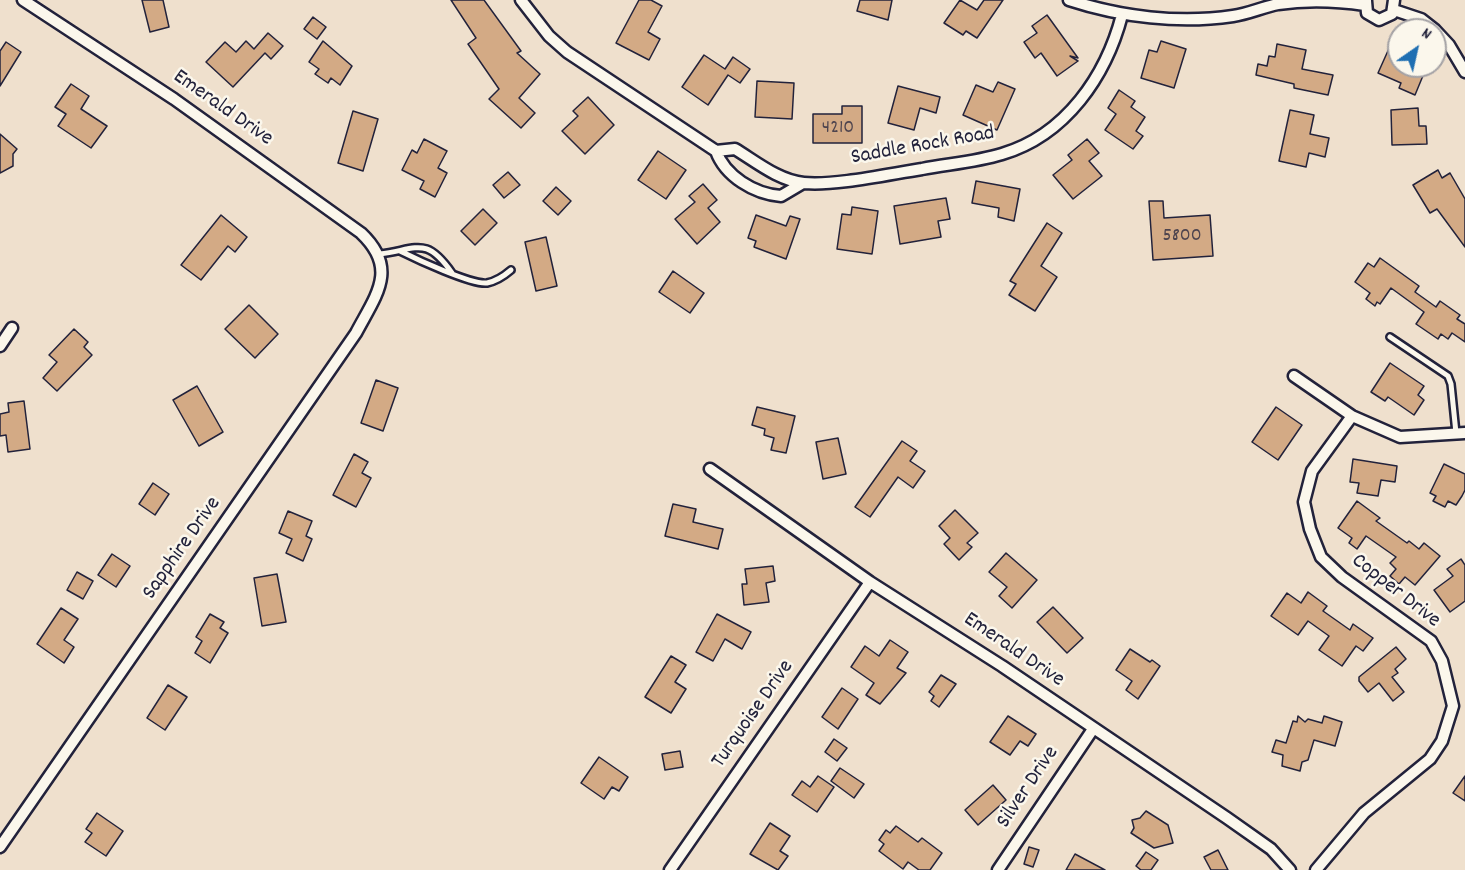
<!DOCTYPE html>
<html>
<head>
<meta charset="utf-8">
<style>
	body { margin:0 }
	#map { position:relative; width:1465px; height:870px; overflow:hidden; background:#efe0cd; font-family:Dekko,sans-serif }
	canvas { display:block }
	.north { position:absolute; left:1387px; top:18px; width:60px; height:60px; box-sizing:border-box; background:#fbf7ec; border:2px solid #a4a2a5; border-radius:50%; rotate:34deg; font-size:16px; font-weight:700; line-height:24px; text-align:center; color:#22223b }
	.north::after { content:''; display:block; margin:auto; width:21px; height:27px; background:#1f6fb2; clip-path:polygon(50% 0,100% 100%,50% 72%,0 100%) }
</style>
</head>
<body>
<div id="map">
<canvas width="1465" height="870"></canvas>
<div class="north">N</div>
</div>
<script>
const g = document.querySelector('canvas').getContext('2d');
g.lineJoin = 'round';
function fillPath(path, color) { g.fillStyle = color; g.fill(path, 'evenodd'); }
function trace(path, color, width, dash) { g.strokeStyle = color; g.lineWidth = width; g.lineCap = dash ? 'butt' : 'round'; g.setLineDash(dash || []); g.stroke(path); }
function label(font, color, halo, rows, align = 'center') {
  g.font = font + ' Dekko,sans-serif'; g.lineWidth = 5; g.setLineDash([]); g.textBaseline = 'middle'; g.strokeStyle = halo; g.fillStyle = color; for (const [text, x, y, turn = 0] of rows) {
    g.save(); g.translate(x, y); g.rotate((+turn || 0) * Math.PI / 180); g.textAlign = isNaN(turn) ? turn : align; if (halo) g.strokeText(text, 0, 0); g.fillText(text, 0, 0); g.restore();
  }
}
const building = new Path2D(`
	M142 0H163L169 27 150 32Z
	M451 0H484L521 51 517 53 540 74 519 98 535 113 521 128 489 99 499 89 468 44 476 38Z
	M639 0H651L662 6 648 32 660 39 649 60 616 43Z
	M860 0H892L888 20 857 11Z
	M960 0 977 10 984 0H1003L977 38 966 31 963 35 944 23Z
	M1047 15 1078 58 1070 56 1078 61 1057 76 1041 53 1035 58 1024 42 1037 33 1032 26Z
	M313 17 326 27 317 39 304 29Z
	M268 33 283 46 271 59 265 53 233 87 206 62 225 42 236 52 246 41 254 49Z
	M323 41 352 66 340 85 331 78 328 83 315 74 319 69 309 62Z
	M1161 41 1186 49 1174 88 1141 78 1149 50 1157 52Z
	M6 42 21 52 0 86V51Z
	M1277 44 1306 50 1302 69 1333 75 1328 95 1294 88V84L1256 75 1258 64 1267 66 1269 56 1275 57Z
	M1391 44 1399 47V66H1427L1415 95 1399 88 1401 83 1378 73Z
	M704 55 725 69 733 57 750 69 740 83 728 75 708 105 682 87Z
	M757 81 794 83 792 119 755 117Z
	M998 82 1015 89 997 130 963 115 976 85 993 92Z
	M71 84 89 96 81 109 107 126 91 148 58 126 66 114 55 107Z
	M898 86 940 97 936 113 920 108 914 130 888 123Z
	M1119 90 1135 101 1131 107 1145 117 1136 131 1143 136 1133 149 1105 130 1116 114 1108 108Z
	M588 97 614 125 585 154 562 131 578 116 573 111Z
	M842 106H862V143H813V114H842Z
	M1418 108 1419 126H1426L1427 144 1392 145 1391 110Z
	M1290 110 1314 115 1310 134 1329 138 1325 157 1309 153 1306 167 1279 161Z
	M353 111 378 119 363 171 338 163Z
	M0 134 17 149 13 154V166L0 173Z
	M424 139 447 151 438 168 447 173 435 197 420 189 424 181 402 170 412 150 417 153Z
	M1087 139 1099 153 1089 161 1102 176 1073 199 1053 175 1072 160 1068 155Z
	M658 151 686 170 666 199 638 180Z
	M1438 170 1442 178 1450 173 1465 199V247L1437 209 1430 213 1413 185Z
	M508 172 520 185 504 198 493 185Z
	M976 181 1020 189 1014 221 998 217 999 208 972 203Z
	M703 184 717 200 708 208 720 222 697 244 675 219 695 202 689 196Z
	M556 187 571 201 558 215 543 201Z
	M946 198 950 219 938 221 941 237 900 244 894 206Z
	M1149 201H1163L1164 218 1210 215 1213 256 1153 260Z
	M852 207 878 211 872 254 837 249 842 214 851 215Z
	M483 209 497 223 475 245 461 231Z
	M221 215 247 237 235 252 228 246 201 280 181 265Z
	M756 215 786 226 790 216 800 219 786 259 754 247 756 241 748 238Z
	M1047 223 1062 233 1041 266 1057 277 1035 311 1009 295 1016 284 1010 281Z
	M546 237 557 286 536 291 525 242Z
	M1380 258 1419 286 1415 292 1436 307 1440 301 1460 315 1457 319 1465 324V342L1452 333 1448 339 1441 334 1438 339 1416 324 1424 312 1391 288 1380 304 1377 302 1375 306 1366 299 1370 293 1355 282 1368 263 1374 267Z
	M673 271 704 293 690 313 659 292Z
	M249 305 278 334 255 358 225 329Z
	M74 329 88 342 84 347 92 355 57 391 43 378 57 362 49 355Z
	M1390 363 1424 386 1418 395 1424 400 1414 415 1388 397 1385 401 1371 392Z
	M376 380 398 388 383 431 361 423Z
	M197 386 223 432 199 446 173 400Z
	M24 401 30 449 8 452 6 435 0 436V414L9 412 8 403Z
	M757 407 795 416 786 453 771 450 774 438 764 435 765 429 752 425Z
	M1276 407 1302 425 1278 460 1252 442Z
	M838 438 846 474 823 479 816 442Z
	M902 441 917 451 910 461 925 471 913 488 898 477 870 517 855 507Z
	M354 454 368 462 362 473 371 478 356 507 333 495Z
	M1353 459 1397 466 1395 482 1381 480 1378 496 1357 493 1359 483 1350 482Z
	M1444 464 1465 474V490L1462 496 1456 505 1448 501 1445 507 1433 501 1436 496 1430 493Z
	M153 483 169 494 155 515 139 504Z
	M1357 501 1380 518 1376 521 1407 543 1409 541 1419 549 1424 543 1440 556 1415 585 1405 577 1399 584 1390 576 1396 569 1390 563 1396 557 1366 536 1357 549 1349 543 1352 538 1338 528Z
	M673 504 696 509 693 522 723 529 718 549 665 536Z
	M955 510 978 533 967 543 972 547 959 560 944 544 950 538 939 526Z
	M288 511 312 521 306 536 312 539 303 561 286 553 292 539 279 533Z
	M1006 553 1037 580 1012 608 999 596 1007 587 989 572Z
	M112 554 130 566 116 587 98 575Z
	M1461 559 1465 565V601L1450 612 1434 590 1453 576 1447 569Z
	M773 566 775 581 766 583 769 602 744 605 742 584H747L745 569Z
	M77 572 93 581 83 599 67 590Z
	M277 574 286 622 262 626 254 578Z
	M1308 592 1327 606 1323 611 1350 630 1353 624 1373 638 1363 651 1356 646 1342 666 1319 650 1329 636 1308 621 1298 635 1271 616 1287 593 1301 603Z
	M1053 607 1083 638 1067 653 1037 622Z
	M61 608 78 619 64 640 74 647 64 663 37 644Z
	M210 614 224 622 220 628 228 633 210 663 195 653 202 641 196 637Z
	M717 614 751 632 742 649 725 639 713 661 696 652Z
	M890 640 908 652 897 668 906 673 880 704 866 695 874 683 851 667 865 646 879 656Z
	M1396 647 1406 659 1395 669 1398 673 1392 677 1404 692 1393 701 1379 683 1368 692 1359 681V677Z
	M1130 649 1150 662 1152 660 1160 666 1138 699 1126 690 1132 681 1116 670Z
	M671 656 686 665 675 682 686 689 671 713 645 697Z
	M941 675 956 684 939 707 931 701 934 696 929 692Z
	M168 685 187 697 165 730 147 718Z
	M842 688 858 699 838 729 822 717Z
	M1008 716 1036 734 1028 746 1020 741 1010 755 990 742Z
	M1298 716 1305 722 1308 719 1322 723 1324 716 1342 722 1335 746 1314 740 1308 760 1302 762 1300 771 1282 766 1283 755 1272 752 1276 740 1286 743 1293 721 1297 722Z
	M834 739 847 748 837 761 825 752Z
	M680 751 683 767 665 770 662 754Z
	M599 757 628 777 619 791 612 787 604 799 581 783Z
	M840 768 864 784 854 798 831 781Z
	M818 776 834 787 817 812 792 795 802 781 810 787Z
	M1465 776V801L1453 793Z
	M993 785 1006 800 978 825 965 810Z
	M1146 811 1168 825 1173 843 1154 848 1131 833 1134 828 1132 820 1140 818Z
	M97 813 123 831 106 856 85 842 92 833 86 829Z
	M770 823 790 836 780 851 788 856 778 870 750 854Z
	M896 826 918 842 922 838 942 853 930 870H919L908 862 903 869 879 851 884 844 879 840 886 830 890 833Z
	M1029 847 1039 850 1033 867 1024 864Z
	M1218 850 1228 870H1211L1204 857Z
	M1146 852 1158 860 1151 870H1141L1136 866Z
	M1075 854 1105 870H1066Z`);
fillPath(building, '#d3aa85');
trace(building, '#22223b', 1.5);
const service = new Path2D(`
	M400 251C416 259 472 285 487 283 497 281 504 276 511 270
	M380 254C418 249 426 236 452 273
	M1390 337 1448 376 1451 384 1456 433`);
const minor = new Path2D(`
	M521 0 549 36 567 52 716 151C725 176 754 194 781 196L803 183
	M1069 0C1121 17 1179 24 1233 16 1248 14 1263 7 1278 4 1306 0 1337 1 1365 5
	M1366 1 1367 13 1379 20 1392 14 1394 0
	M1394 10 1421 19 1435 30
	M1435 30 1449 45 1465 72
	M716 151 735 149C755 161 779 181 804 183 835 186 889 174 922 169 948 164 976 162 1002 154 1066 135 1106 76 1122 15
	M0 346 12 328
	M1294 376 1352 416 1400 437 1465 433
	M710 469 870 582 1002 666 1227 818 1271 849 1290 870
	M0 847 356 333C376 295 399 269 361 233L174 99 23 0
	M670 870 870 582
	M998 870 1093 729
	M1316 870 1364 813 1430 759 1442 741 1453 706 1442 661 1431 641 1342 577 1321 557 1310 529 1304 502 1312 471 1352 416`);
trace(service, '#22223b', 10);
trace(minor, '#22223b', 15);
trace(service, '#fbf7ec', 5);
trace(minor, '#fbf7ec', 10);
label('20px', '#4e444e', null, [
	["4210",838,129],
	["5800",1182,237]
]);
label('22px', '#22223b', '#fbf7ec', [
	["Emerald Drive",222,109,35],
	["Saddle Rock Road",923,147,-10],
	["Sapphire Drive",183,549,-55],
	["Copper Drive",1395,592,38],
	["Emerald Drive",1013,651,34],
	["Turquoise Drive",754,715,-55],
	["Silver Drive",1029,788,-56]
]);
</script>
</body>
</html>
